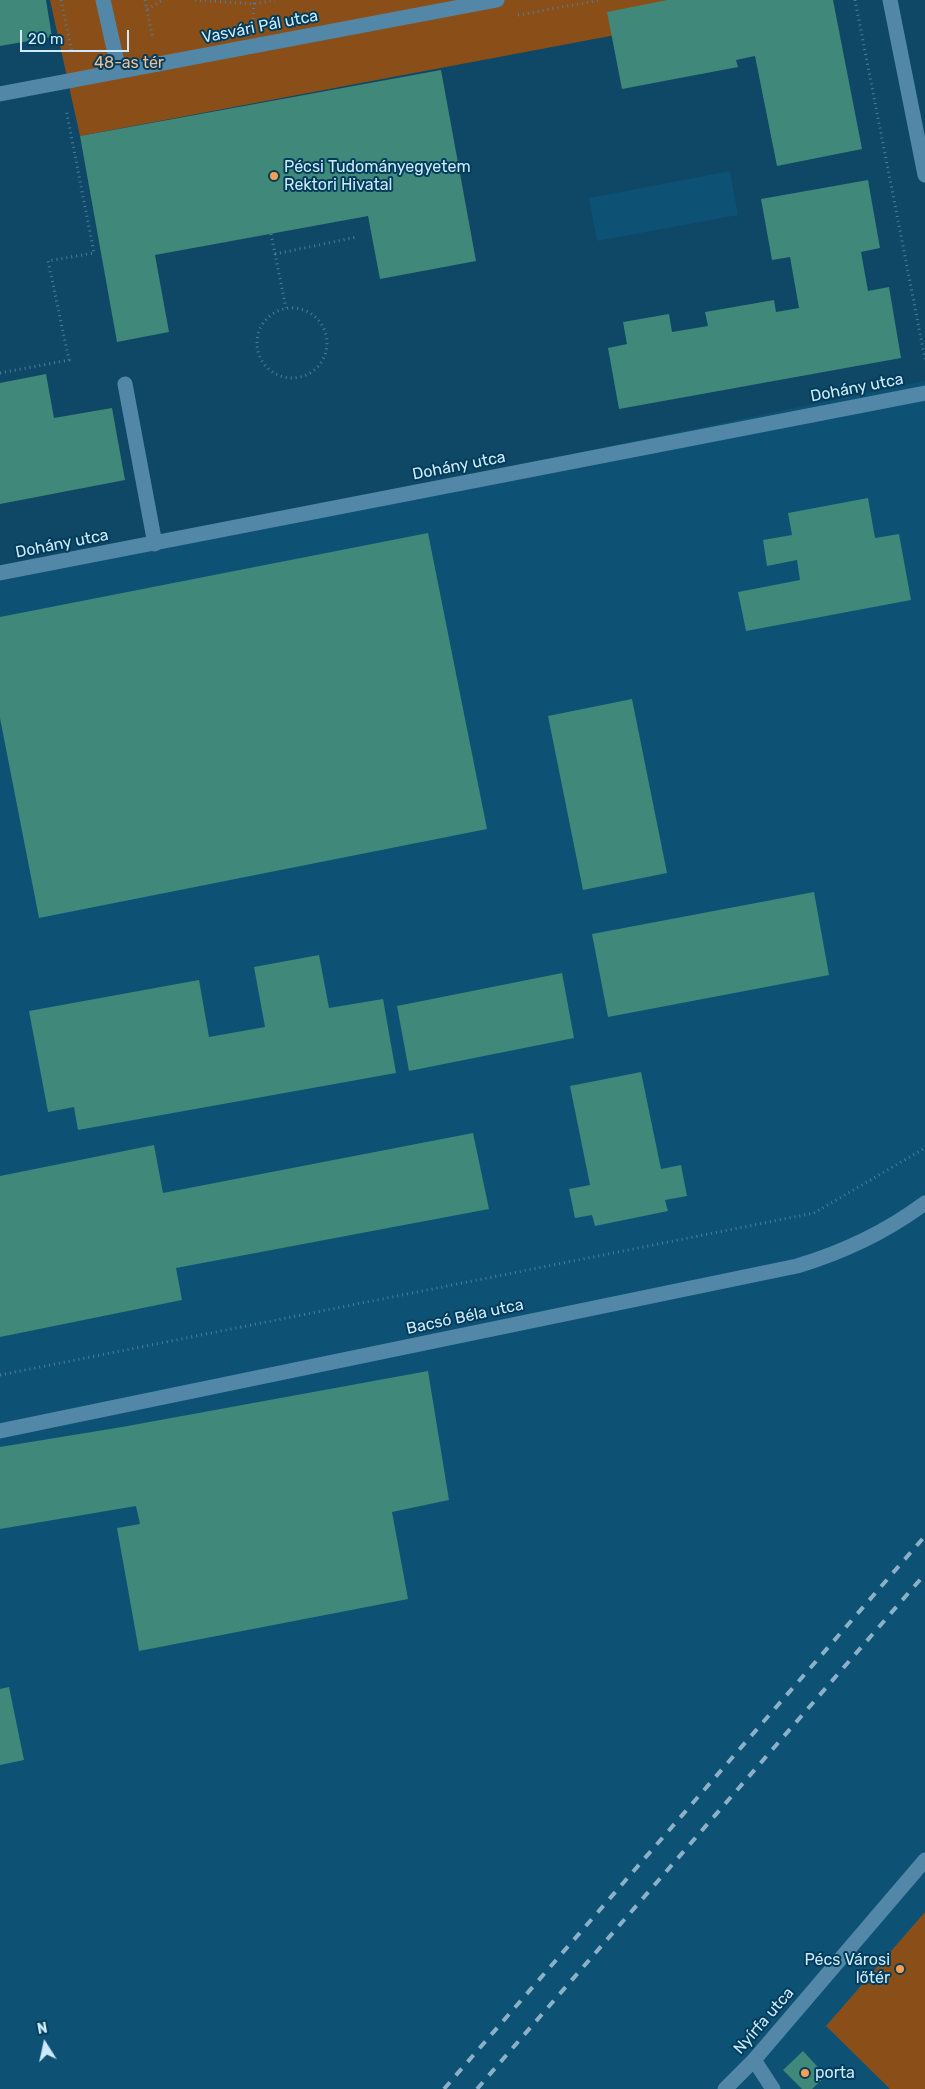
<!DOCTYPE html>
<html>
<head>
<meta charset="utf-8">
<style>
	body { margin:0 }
	#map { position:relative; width:925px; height:2089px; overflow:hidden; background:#0f4766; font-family:Rubik,sans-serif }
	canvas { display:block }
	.north { position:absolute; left:20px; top:2019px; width:50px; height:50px; -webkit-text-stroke:4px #003d5b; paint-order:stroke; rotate:350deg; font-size:14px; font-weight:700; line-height:20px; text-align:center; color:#cee9fb }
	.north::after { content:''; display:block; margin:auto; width:18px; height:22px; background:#cee9fb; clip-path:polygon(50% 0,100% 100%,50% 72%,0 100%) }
	.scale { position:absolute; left:20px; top:30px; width:109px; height:22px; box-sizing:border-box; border:2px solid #cee9fb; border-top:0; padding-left:6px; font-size:15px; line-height:18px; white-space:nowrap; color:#cee9fb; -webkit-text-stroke:4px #003d5b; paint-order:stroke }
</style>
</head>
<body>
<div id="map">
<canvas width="925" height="2089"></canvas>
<div class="north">N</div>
<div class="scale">20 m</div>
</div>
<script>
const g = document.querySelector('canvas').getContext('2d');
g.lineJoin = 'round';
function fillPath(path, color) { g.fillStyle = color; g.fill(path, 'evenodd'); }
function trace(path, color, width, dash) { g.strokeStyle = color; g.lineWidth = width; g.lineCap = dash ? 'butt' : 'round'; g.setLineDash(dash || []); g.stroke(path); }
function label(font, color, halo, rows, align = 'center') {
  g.font = font + ' Rubik,sans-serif'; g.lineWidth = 4; g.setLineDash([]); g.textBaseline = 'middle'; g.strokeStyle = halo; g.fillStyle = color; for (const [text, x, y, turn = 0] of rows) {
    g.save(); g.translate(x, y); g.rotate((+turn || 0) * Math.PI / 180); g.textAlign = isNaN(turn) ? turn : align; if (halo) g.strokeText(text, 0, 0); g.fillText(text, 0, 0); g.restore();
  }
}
fillPath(new Path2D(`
	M730 171 738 215 597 241 589 198Z
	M925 381V2089H0V572Z`), '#0d5175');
fillPath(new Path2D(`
	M50 0H801L80 136Z
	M925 1912V2089H890L826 2026Z`), '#8a4f19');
fillPath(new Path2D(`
	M0 0H46L52 37 0 46Z
	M667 0H833L862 149 777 166 755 56 736 60 738 67 622 89 607 12Z
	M441 70 476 261 380 279 368 216 155 255 169 332 117 342 80 136Z
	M868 180 880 248 861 252 868 291 889 287 901 358 619 409 608 348 627 344 623 322 669 314 672 332 708 326 705 312 774 300 776 312 799 308 790 257 772 260 761 199Z
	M46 374 54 418 112 408 125 480 0 504V383Z
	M868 498 875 538 899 534 911 600 746 631 738 592 800 580 797 560 767 566 763 540 792 535 788 513Z
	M428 533 487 829 39 918 0 718V617Z
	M632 699 667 873 583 890 548 716Z
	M814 892 829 975 608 1017 592 934Z
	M319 955 329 1008 383 999 396 1073 78 1130 74 1107 48 1112 29 1011 199 980 209 1037 265 1027 254 967Z
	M562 973 574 1038 409 1071 397 1006Z
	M641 1072 661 1169 681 1165 687 1196 665 1200 668 1211 595 1226 592 1215 575 1218 569 1189 590 1185 570 1086Z
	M473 1133 489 1209 176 1268 182 1300 0 1337V1176L154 1145 163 1193Z
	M428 1371 449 1500 392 1512 408 1599 139 1651 117 1528 140 1524 136 1506 0 1529V1447L122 1427Z
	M9 1687 24 1760 0 1765V1689Z
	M803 2051 826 2076 812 2089H802L783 2070Z`), '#408879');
trace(new Path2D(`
	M61 0 72 53
	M145 0 153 39
	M195 0 254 4 275 0
	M855 0 925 359
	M147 9 163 0
	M518 15 601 0
	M253 19 254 0
	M271 234 286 308
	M275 254 357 237
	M257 343a35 35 0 1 1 70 0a35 35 0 1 1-70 0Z
	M0 373 69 360 48 261 94 253 66 109
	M0 1375 814 1213 925 1148`), '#4f7e98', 3, [1, 4]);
trace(new Path2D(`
	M103 0 119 71
	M890 0 925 175
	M0 94 497 0
	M125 384 155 544
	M0 573 925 393
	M0 1431 797 1266C844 1252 886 1232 925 1203
	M754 2060 773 2089
	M725 2089 754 2060 925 1860`), '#5387a8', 15);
trace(new Path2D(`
	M444 2089 925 1536
	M477 2089 925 1574`), '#8cb1c7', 4, [9, 9]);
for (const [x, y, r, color] of [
	[274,176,5,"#fb9e50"],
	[900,1969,5,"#fb9e50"],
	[805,2073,5,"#fb9e50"]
]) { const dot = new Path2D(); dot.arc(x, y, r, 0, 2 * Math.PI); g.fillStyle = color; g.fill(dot); trace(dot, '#003d5b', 2); }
label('16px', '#cee9fb', '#003d5b', [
	["Vasvári Pál utca",260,27,-11],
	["Dohány utca",857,388,-11],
	["Dohány utca",459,466,-11],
	["Dohány utca",62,544,-11],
	["Bacsó Béla utca",465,1317,-12],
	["Nyírfa utca",764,2021,-49]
]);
label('16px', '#f2be97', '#003d5b', [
	["48-as tér",129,63]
]);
label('16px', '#cee9fb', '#003d5b', [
	["Pécsi Tudományegyetem",284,167],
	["Rektori Hivatal",284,185],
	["Pécs Városi",890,1960,"right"],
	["lőtér",890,1978,"right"],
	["porta",815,2073]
], 'left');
</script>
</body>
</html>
